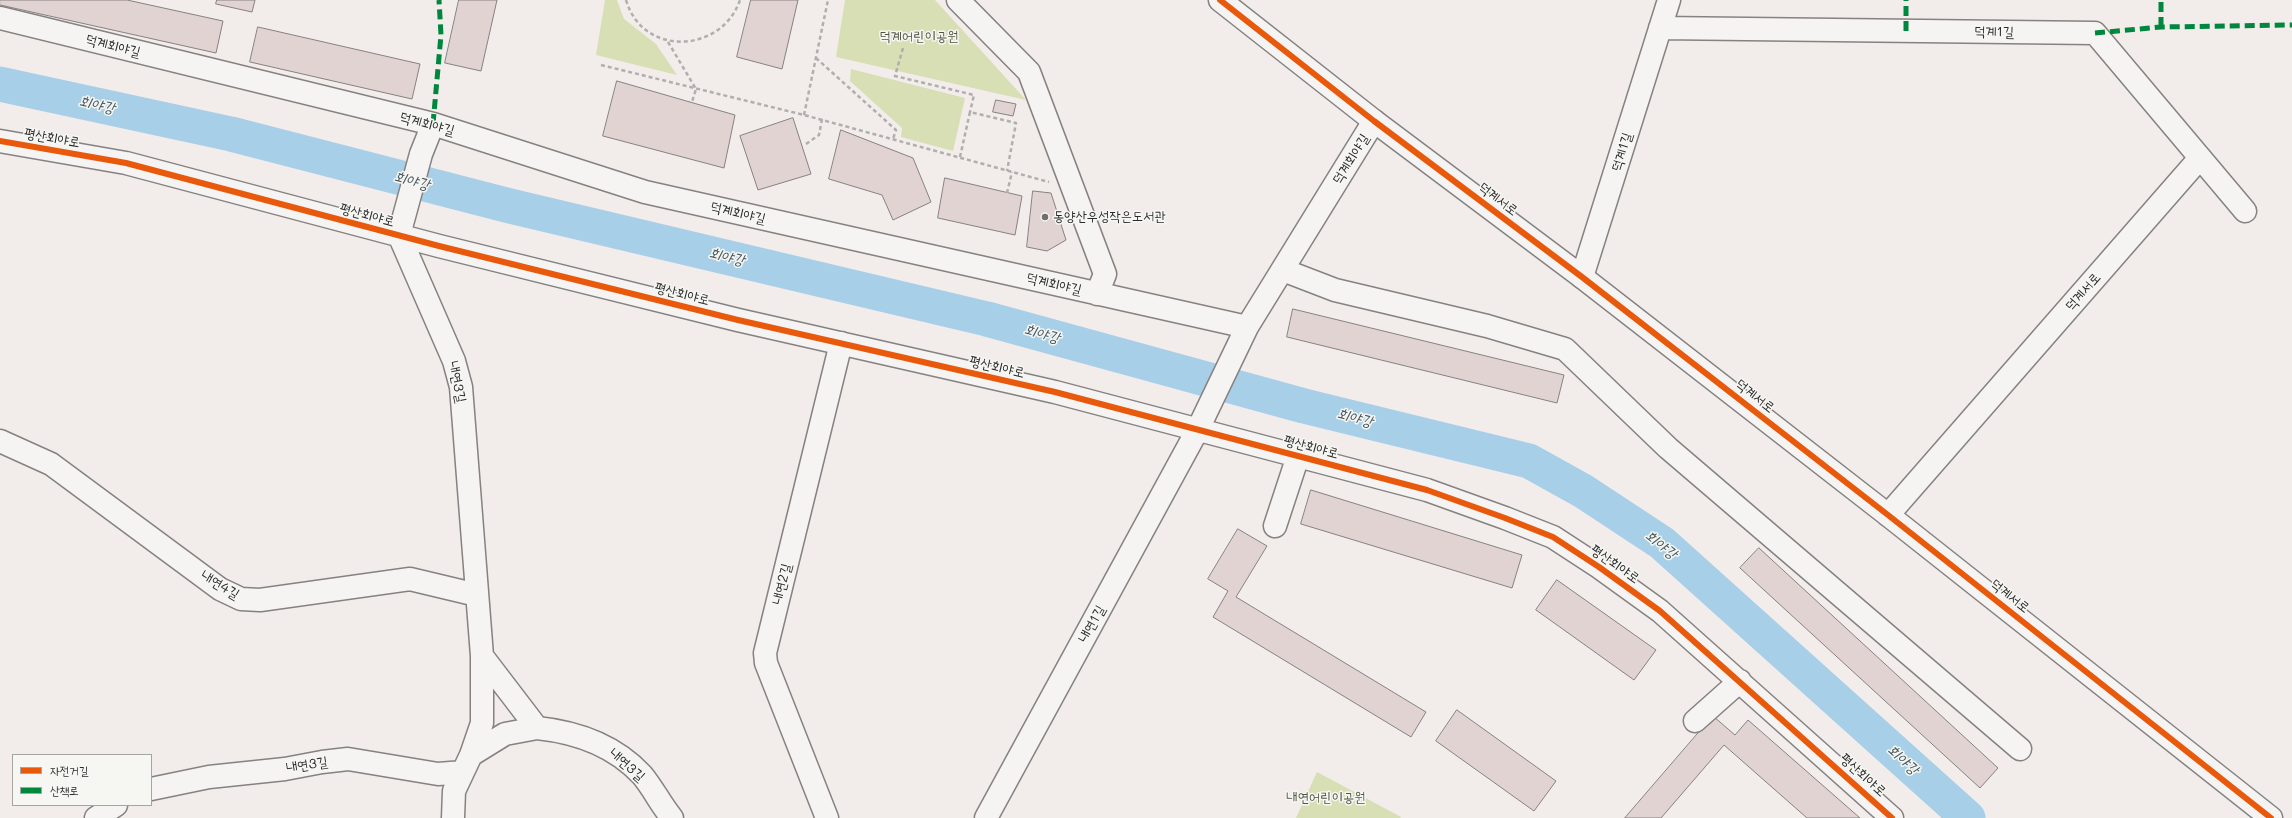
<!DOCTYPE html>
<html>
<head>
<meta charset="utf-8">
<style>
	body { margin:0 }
	#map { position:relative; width:2292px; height:818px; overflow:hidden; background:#f2ecea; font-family:Mali,"Poor Story",sans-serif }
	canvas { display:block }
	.legend { position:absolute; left:12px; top:754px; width:140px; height:52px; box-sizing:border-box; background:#f6f6f2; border:1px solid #a5a5a2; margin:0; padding:5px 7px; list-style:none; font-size:12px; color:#2b2b2b }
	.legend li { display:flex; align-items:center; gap:8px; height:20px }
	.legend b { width:20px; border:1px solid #a5a5a2 }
</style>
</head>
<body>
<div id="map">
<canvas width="2292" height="818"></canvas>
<ul class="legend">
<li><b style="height:5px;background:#e8590c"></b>자전거길</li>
<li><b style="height:5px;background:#00873e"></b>산책로</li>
</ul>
</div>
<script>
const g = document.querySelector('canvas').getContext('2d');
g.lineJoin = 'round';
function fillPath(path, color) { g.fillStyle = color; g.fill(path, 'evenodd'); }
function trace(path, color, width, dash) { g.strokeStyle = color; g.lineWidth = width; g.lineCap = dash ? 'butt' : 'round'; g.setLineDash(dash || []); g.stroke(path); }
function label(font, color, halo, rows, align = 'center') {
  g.font = font + ' Mali,"Poor Story",sans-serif'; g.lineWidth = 3; g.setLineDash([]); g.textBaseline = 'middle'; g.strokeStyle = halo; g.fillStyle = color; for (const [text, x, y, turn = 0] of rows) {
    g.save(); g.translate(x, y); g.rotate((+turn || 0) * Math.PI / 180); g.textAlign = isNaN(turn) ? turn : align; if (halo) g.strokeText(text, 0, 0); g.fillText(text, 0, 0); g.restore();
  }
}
fillPath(new Path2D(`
	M605 0H617L624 19 656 44 677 75 596 55Z
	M845 0H935L1026 100 836 57Z
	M851 69 965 98 953 151 901 137 902 128 850 81Z
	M1317 772 1401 817 1400 818H1296Z`), '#d8dfb5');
trace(new Path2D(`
	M0 84 231 134 510 206 987 319 1304 406 1529 461 1583 491 1662 543 1968 818`), '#a7cfe8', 35);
const building = new Path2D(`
	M0 0H127L223 21 216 53 0 5Z
	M217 0H255L252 12 216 4Z
	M459 0H497L481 71 445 63Z
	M751 0H798L782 69 737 57Z
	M258 27 420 64 412 99 250 62Z
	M617 81 735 115 724 168 603 136Z
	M996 100 1016 104 1013 116 993 112Z
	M793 118 811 174 758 190 740 136Z
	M841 130 913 158 931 202 893 220 882 195 829 179Z
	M945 178 1022 196 1015 235 938 218Z
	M1033 191 1051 193 1066 240 1047 251 1027 247Z
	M1293 309 1564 375 1557 403 1287 337Z
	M1311 490 1522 555 1512 588 1301 524Z
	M1238 529 1267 546 1236 597 1426 712 1411 737 1213 617 1228 591 1208 579Z
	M1759 548 1998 768 1980 788 1740 568Z
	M1557 580 1656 650 1634 680 1536 610Z
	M1457 710 1556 781 1534 811 1436 741Z
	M1713 716 1735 735 1748 720 1860 818H1807L1724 745 1661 818H1625Z`);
fillPath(building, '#e0d3d1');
trace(building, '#858281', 1);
const minor = new Path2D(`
	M958 0 1029 72 1105 274 1097 294
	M0 18 433 124 645 192 1247 327
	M1660 28 2095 33 2245 211
	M433 124 421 154 399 235 454 361 461 387 482 656V723L471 755 454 791 453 818
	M0 141 126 163 439 246 738 320 1055 392 1427 490 1505 518 1553 537 1599 567 1660 611 1892 818
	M1283 270 1335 290 1487 326 1565 349 1668 448 2020 749
	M1582 277 1669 0
	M0 441 51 464 220 589 241 599 260 600 410 579 477 595
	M1888 515 2199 159
	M1275 526 1298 456
	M482 656 537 728C576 732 614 745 642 775 653 788 661 805 672 818
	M1695 721 1740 681
	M471 755 505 734 537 728
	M151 789 209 777 285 769 322 762 348 759 438 774 463 772
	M96 818 116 805
	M827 818 766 663 765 653 841 343
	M986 818 1198 429 1247 327 1374 121`);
const tertiary = new Path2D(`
	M1220 0 1374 121 1582 277 1888 515 2271 818`);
trace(minor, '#858281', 25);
trace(tertiary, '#858281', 25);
trace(new Path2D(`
	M626 0C643 58 722 53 740 0
	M668 42 696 89 692 102
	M903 48 895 76 974 95 970 112
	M816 58 896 130 893 139
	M601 65 804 115 1049 182
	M804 115 828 0
	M806 144 819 135 822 119
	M960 157 970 112 1016 123 1007 171
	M1007 193 1012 172`), '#b0afae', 2.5, [4, 3]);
trace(minor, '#f5f4f2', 22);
trace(tertiary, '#f5f4f2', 22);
trace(new Path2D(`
	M2161 27V0
	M1906 31V0
	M2095 33 2161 27 2292 25
	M433 124 441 35 439 0`), '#00873e', 5, [10, 5]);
trace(new Path2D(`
	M1220 0 1374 121 1582 277 1888 515 2271 818
	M0 141 126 163 439 246 738 320 1055 392 1427 490 1505 518 1553 537 1599 567 1660 611 1892 818`), '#e8590c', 6);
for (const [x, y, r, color] of [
	[1045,217,4,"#716f6e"]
]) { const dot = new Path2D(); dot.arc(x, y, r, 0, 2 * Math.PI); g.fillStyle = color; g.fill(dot); trace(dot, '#f6f6f2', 1.5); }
label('14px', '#2b2b2b', '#f6f6f2', [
	["덕계1길",1994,32,1],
	["덕계회야길",113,46,14],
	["덕계회야길",427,124,15],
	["평산회야로",52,138,10],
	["덕계1길",1622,152,-73],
	["덕계회야길",1351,159,-58],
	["덕계서로",1498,199,37],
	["덕계회야길",738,213,13],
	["평산회야로",367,215,15],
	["덕계회야길",1054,284,13],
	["덕계서로",2083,292,-49],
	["평산회야로",682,294,14],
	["평산회야로",997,367,13],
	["내연3길",457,382,78],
	["덕계서로",1755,396,38],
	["평산회야로",1311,447,15],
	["평산회야로",1615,564,35],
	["내연2길",782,584,-76],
	["내연4길",220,585,31],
	["덕계서로",2010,596,38],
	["내연1길",1092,624,-61],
	["내연3길",307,765,-9],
	["내연3길",627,765,41],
	["평산회야로",1863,775,42]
]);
label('14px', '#515643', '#f6f6f2', [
	["덕계어린이공원",919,37],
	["내연어린이공원",1326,798]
]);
label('14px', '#2b2b2b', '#f6f6f2', [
	["동양산우성작은도서관",1053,217]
], 'left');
label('italic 15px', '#475963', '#f6f6f2', [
	["회야강",97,105,12],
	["회야강",412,181,14],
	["회야강",727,257,13],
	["회야강",1042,334,15],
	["회야강",1355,418,14],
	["회야강",1661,545,38],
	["회야강",1903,760,42]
]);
</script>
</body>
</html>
